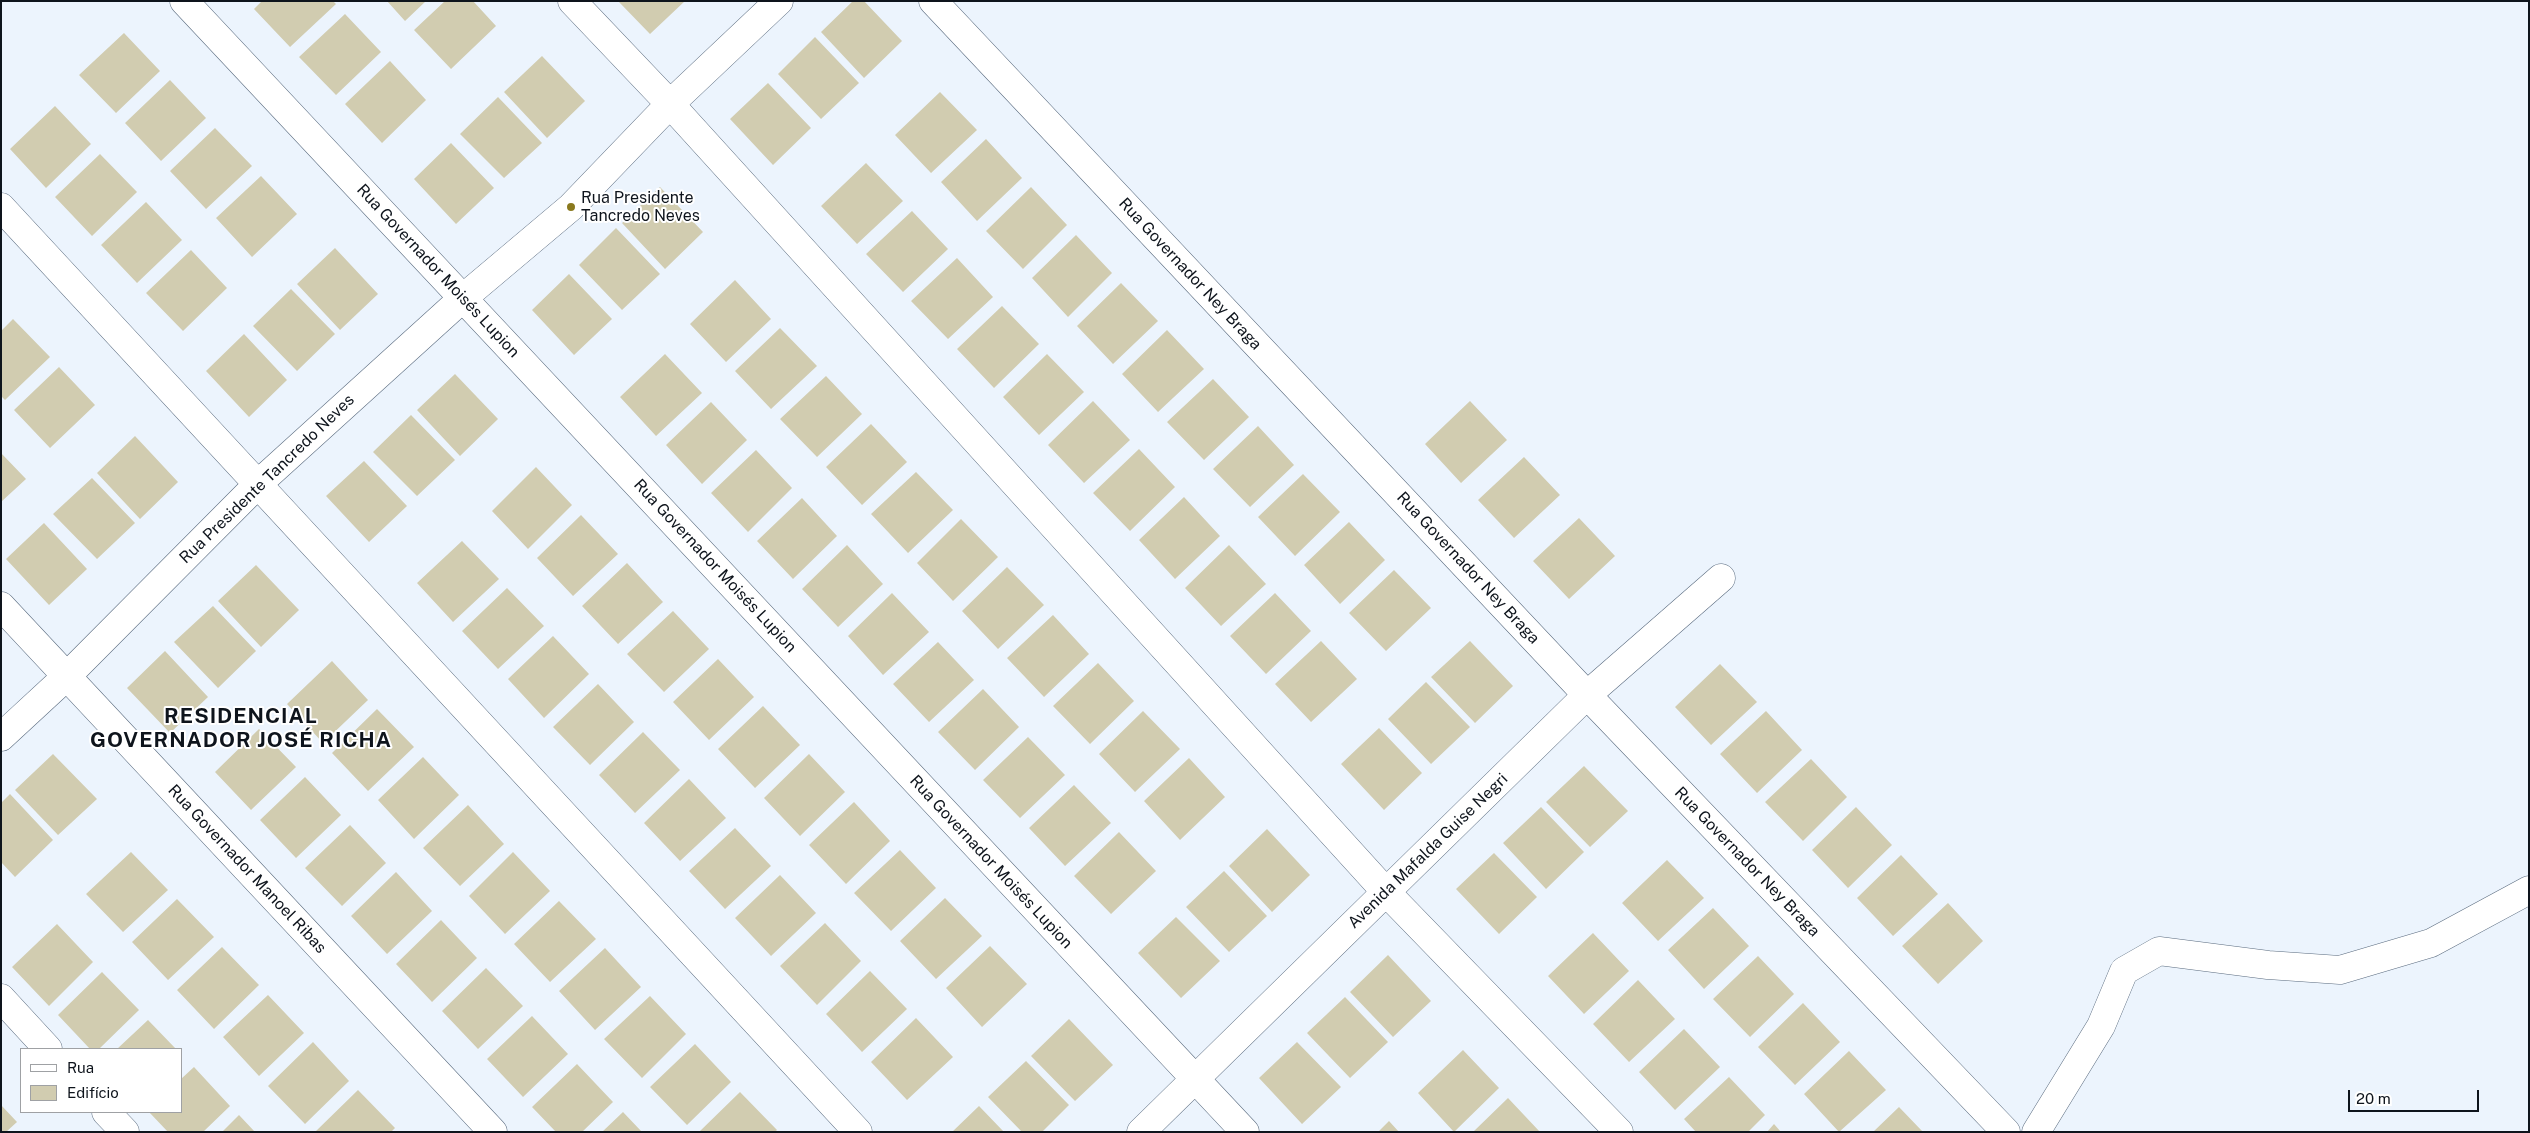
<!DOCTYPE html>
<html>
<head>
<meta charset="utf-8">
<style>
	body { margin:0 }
	#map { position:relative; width:2530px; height:1133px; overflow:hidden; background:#ecf4fd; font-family:"Public Sans",sans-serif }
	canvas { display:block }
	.frame { position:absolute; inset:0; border:2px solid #0e141c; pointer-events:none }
	.legend { position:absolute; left:20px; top:1048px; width:162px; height:65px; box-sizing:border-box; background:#fff; border:1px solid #9fa1a4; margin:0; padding:6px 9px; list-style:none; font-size:15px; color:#0e141c }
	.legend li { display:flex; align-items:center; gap:10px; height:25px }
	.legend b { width:25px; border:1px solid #9fa1a4 }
	.scale { position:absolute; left:2348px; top:1090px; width:131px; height:22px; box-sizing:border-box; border:2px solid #0e141c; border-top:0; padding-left:6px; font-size:15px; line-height:18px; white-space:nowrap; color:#0e141c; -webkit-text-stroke:4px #fff; paint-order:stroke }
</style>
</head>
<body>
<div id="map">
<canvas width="2530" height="1133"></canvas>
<div class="frame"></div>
<ul class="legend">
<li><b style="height:6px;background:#fff"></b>Rua</li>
<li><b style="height:14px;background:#d1ccb0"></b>Edifício</li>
</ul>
<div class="scale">20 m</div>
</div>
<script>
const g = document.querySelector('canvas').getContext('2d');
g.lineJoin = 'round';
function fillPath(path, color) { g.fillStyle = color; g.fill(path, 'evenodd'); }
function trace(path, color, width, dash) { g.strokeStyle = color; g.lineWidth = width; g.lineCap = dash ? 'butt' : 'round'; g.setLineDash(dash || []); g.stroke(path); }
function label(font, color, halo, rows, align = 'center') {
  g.font = font + ' "Public Sans",sans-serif'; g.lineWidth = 4; g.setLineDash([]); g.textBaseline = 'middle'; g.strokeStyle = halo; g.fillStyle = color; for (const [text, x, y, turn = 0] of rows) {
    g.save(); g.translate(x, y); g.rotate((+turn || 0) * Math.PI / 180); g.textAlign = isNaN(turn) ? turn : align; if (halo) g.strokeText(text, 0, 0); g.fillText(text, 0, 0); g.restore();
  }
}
fillPath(new Path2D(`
	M262 1H333L336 4 290 47 254 9Z
	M387 1H426L405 21Z
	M445 1H473L496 26 451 69 414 30Z
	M618 1H685L650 34Z
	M853 1H864L902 41 864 78 821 32Z
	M345 14 381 52 336 95 299 57Z
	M124 33 160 71 116 113 79 75Z
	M815 37 859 83 821 119 778 74Z
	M542 56 585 101 547 138 504 92Z
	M390 61 426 100 382 143 345 104Z
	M170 80 206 118 161 161 125 123Z
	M768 83 811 128 773 165 730 119Z
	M940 92 977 130 931 173 895 135Z
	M498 97 542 143 504 178 460 134Z
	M55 106 91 144 46 188 10 149Z
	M215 128 252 166 206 209 170 171Z
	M986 139 1022 178 977 221 941 182Z
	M451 143 494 188 456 224 414 179Z
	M100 154 137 192 92 236 55 197Z
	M866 163 903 201 857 244 821 206Z
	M261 176 297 214 252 257 216 218Z
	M660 187 703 232 665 269 622 223Z
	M1031 187 1067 225 1023 269 986 231Z
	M146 202 182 240 137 283 101 245Z
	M912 211 948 249 903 292 866 254Z
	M616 228 660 274 622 310 579 265Z
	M1076 235 1112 273 1068 317 1032 278Z
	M335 248 378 294 340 330 297 284Z
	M191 250 227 288 183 331 146 293Z
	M957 258 993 297 948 339 911 301Z
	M569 274 612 319 574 355 532 310Z
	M735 280 771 319 726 362 690 324Z
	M1121 283 1158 321 1113 364 1077 326Z
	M291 289 335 334 297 371 253 326Z
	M1002 306 1039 344 994 388 957 349Z
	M13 319 50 357 5 400 1 396V331Z
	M780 328 817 366 771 409 735 371Z
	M1167 330 1204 369 1158 412 1122 374Z
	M244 334 287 380 249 417 206 371Z
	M665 354 702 393 656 436 620 397Z
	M1047 354 1084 392 1039 435 1003 397Z
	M59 367 95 405 50 448 14 410Z
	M455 374 498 419 460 456 417 410Z
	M826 376 862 414 817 457 780 419Z
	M1213 379 1249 417 1204 460 1167 422Z
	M1093 401 1130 440 1084 483 1048 445Z
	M1470 401 1507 440 1461 483 1425 444Z
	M711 402 747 440 702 484 666 445Z
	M411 415 455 460 417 496 373 452Z
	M871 424 907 462 862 505 826 467Z
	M1258 426 1294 465 1250 507 1213 469Z
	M135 436 178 482 140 519 97 473Z
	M1139 449 1175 487 1130 531 1093 493Z
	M756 450 792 488 748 532 711 493Z
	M1 453 26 479 1 502Z
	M1524 457 1560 495 1514 538 1478 500Z
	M364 461 407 506 369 542 326 496Z
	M536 467 572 505 528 549 492 511Z
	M916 472 953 510 908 553 871 514Z
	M1303 474 1340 512 1295 556 1258 517Z
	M92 478 135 523 97 559 53 514Z
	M1184 497 1220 536 1175 579 1139 540Z
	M802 498 837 536 793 579 757 541Z
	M581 515 618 554 573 596 537 558Z
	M1579 518 1615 556 1569 599 1533 561Z
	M961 519 998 557 953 601 917 563Z
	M1349 522 1385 560 1340 604 1304 565Z
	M44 523 87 569 49 605 6 559Z
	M462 541 499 579 453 622 417 583Z
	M847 545 883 584 838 627 802 589Z
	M1229 545 1266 584 1221 626 1185 588Z
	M627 563 663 602 618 644 582 606Z
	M256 565 299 610 261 647 218 601Z
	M1007 567 1044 605 998 649 962 611Z
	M1394 570 1431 608 1386 651 1349 613Z
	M507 588 544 626 498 669 462 631Z
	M892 593 929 632 883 675 848 636Z
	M1275 593 1311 631 1266 674 1230 636Z
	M213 606 256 651 218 688 174 642Z
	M673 611 709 649 664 692 627 654Z
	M1053 615 1089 654 1044 697 1007 658Z
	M553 636 589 674 544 718 508 679Z
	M1321 641 1357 679 1311 722 1275 684Z
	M1470 641 1513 686 1475 723 1431 677Z
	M938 642 974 680 929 722 893 684Z
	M165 651 208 697 170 733 127 688Z
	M718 659 754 697 709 740 673 702Z
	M332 661 368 700 323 743 287 704Z
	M1098 663 1134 701 1090 744 1053 706Z
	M1720 664 1757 702 1711 745 1675 707Z
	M1426 682 1470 727 1431 764 1388 719Z
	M598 684 634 722 590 765 553 727Z
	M983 689 1019 727 975 770 938 732Z
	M763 706 800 745 755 788 718 749Z
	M377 709 414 747 368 791 332 753Z
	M1143 711 1180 749 1135 792 1099 754Z
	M1766 711 1802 750 1757 793 1720 754Z
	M1379 728 1422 773 1384 810 1341 764Z
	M259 729 296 767 251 810 215 772Z
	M643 732 680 770 635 813 599 775Z
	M1028 737 1065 775 1020 818 983 780Z
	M53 754 97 799 58 835 15 790Z
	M809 754 845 792 800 836 764 798Z
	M423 757 459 795 414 839 378 800Z
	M1189 758 1225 797 1180 840 1144 801Z
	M1811 759 1847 797 1803 841 1765 802Z
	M1584 766 1628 811 1590 847 1546 802Z
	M305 777 341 815 296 858 260 820Z
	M689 779 726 818 680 861 644 823Z
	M1074 785 1111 823 1065 866 1029 828Z
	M10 794 53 840 15 877 1 862V803Z
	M854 802 890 841 846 884 809 845Z
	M468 805 504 844 460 886 423 848Z
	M1541 807 1584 852 1546 889 1503 843Z
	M1856 807 1892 845 1848 888 1812 850Z
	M350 825 386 863 342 906 305 868Z
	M735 828 771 866 725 909 689 871Z
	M1267 829 1310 875 1272 912 1229 866Z
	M1119 832 1156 871 1111 914 1074 876Z
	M900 850 936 888 891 931 854 893Z
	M131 852 168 890 123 932 86 894Z
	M513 852 550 891 505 934 469 896Z
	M1494 853 1537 897 1499 934 1456 889Z
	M1901 855 1938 894 1893 936 1857 898Z
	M1667 860 1704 898 1658 941 1622 903Z
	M1224 871 1267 916 1229 952 1186 907Z
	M396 872 432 911 387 954 351 916Z
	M780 875 816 913 771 956 735 918Z
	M945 898 982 936 936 979 900 941Z
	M177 899 214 937 168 980 132 942Z
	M559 901 596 939 550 982 514 944Z
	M1948 903 1983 941 1938 984 1902 946Z
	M1713 908 1749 946 1704 989 1668 950Z
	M1176 917 1220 961 1181 998 1138 953Z
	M441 920 477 958 432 1002 396 964Z
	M825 923 861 961 817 1005 780 966Z
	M57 924 93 962 49 1006 12 967Z
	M1593 933 1629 971 1584 1014 1548 976Z
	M990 946 1027 984 982 1027 946 988Z
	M222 947 259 985 214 1029 177 990Z
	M605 948 641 987 595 1030 559 991Z
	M1388 955 1431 1001 1393 1037 1350 992Z
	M1758 956 1794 994 1750 1037 1713 999Z
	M486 968 523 1006 478 1049 442 1011Z
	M870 971 907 1009 862 1052 826 1014Z
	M102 972 139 1010 99 1049H90L58 1015Z
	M1638 980 1675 1019 1629 1062 1593 1024Z
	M268 995 304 1033 259 1076 223 1037Z
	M650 996 686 1034 642 1078 604 1039Z
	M1345 997 1388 1042 1350 1078 1307 1033Z
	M1803 1003 1840 1042 1795 1085 1758 1047Z
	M532 1016 568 1054 523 1097 487 1059Z
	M916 1018 953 1057 907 1100 871 1062Z
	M1069 1019 1113 1065 1075 1101 1031 1056Z
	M148 1020 176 1049H117Z
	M1684 1029 1720 1067 1675 1110 1639 1072Z
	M313 1042 349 1081 305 1124 268 1086Z
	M1297 1042 1341 1087 1302 1124 1259 1078Z
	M695 1044 731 1082 687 1125 650 1087Z
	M1463 1050 1499 1088 1454 1132 1418 1093Z
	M1849 1051 1886 1090 1839 1132 1804 1094Z
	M1026 1061 1069 1105 1042 1132H1022L988 1097Z
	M577 1064 613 1102 582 1132H556L532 1107Z
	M194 1067 230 1106 203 1132H168L149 1112H181V1079Z
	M1729 1077 1765 1115 1748 1132H1696L1684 1119Z
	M358 1090 395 1128 391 1132H315Z
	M740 1092 777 1130 775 1132H699Z
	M1508 1098 1540 1132H1473Z
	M1 1105 17 1122 6 1132H1Z
	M979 1106 1004 1132H952Z
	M1899 1107 1923 1132H1873Z
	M623 1112 642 1132H602Z
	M239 1115 255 1132H222Z
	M1389 1121 1399 1132H1378Z
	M1774 1124 1781 1132H1767Z`), '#d1ccb0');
const minor = new Path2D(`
	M184 1 1245 1132
	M572 1 670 104 1386 892 1619 1132
	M933 1 1587 695 2006 1132
	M1 207 858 1132
	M1 606 493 1132
	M1 737 67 676 259 483 463 298 571 207 670 104 779 1
	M1 998 48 1049
	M106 1112 125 1132
	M1141 1132 1587 695 1721 578
	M2036 1132 2101 1026 2124 971 2159 951 2268 965 2340 970 2431 943 2529 890`);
trace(minor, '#5a6b7f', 29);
trace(minor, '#fff', 28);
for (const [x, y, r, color] of [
	[571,207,5,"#8a791e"]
]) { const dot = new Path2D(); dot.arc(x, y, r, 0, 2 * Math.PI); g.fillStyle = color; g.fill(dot); trace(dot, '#fff', 2); }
label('16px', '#0e141c', '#fff', [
	["Rua Presidente",581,198],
	["Tancredo Neves",581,216]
], 'left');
label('16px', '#0e141c', '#fff', [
	["Rua Governador Moisés Lupion",438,271,47],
	["Rua Governador Ney Braga",1190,274,47],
	["Rua Presidente Tancredo Neves",267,479,-44],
	["Rua Governador Moisés Lupion",715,566,47],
	["Rua Governador Ney Braga",1468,568,47],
	["Avenida Mafalda Guise Negri",1428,851,-44],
	["Rua Governador Moisés Lupion",991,862,47],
	["Rua Governador Ney Braga",1747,862,46],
	["Rua Governador Manoel Ribas",247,869,47]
]);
g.letterSpacing = '1px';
label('bold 21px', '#0e141c', '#fff', [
	["RESIDENCIAL",241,717],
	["GOVERNADOR JOSÉ RICHA",241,741]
]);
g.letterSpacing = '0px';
</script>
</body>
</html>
